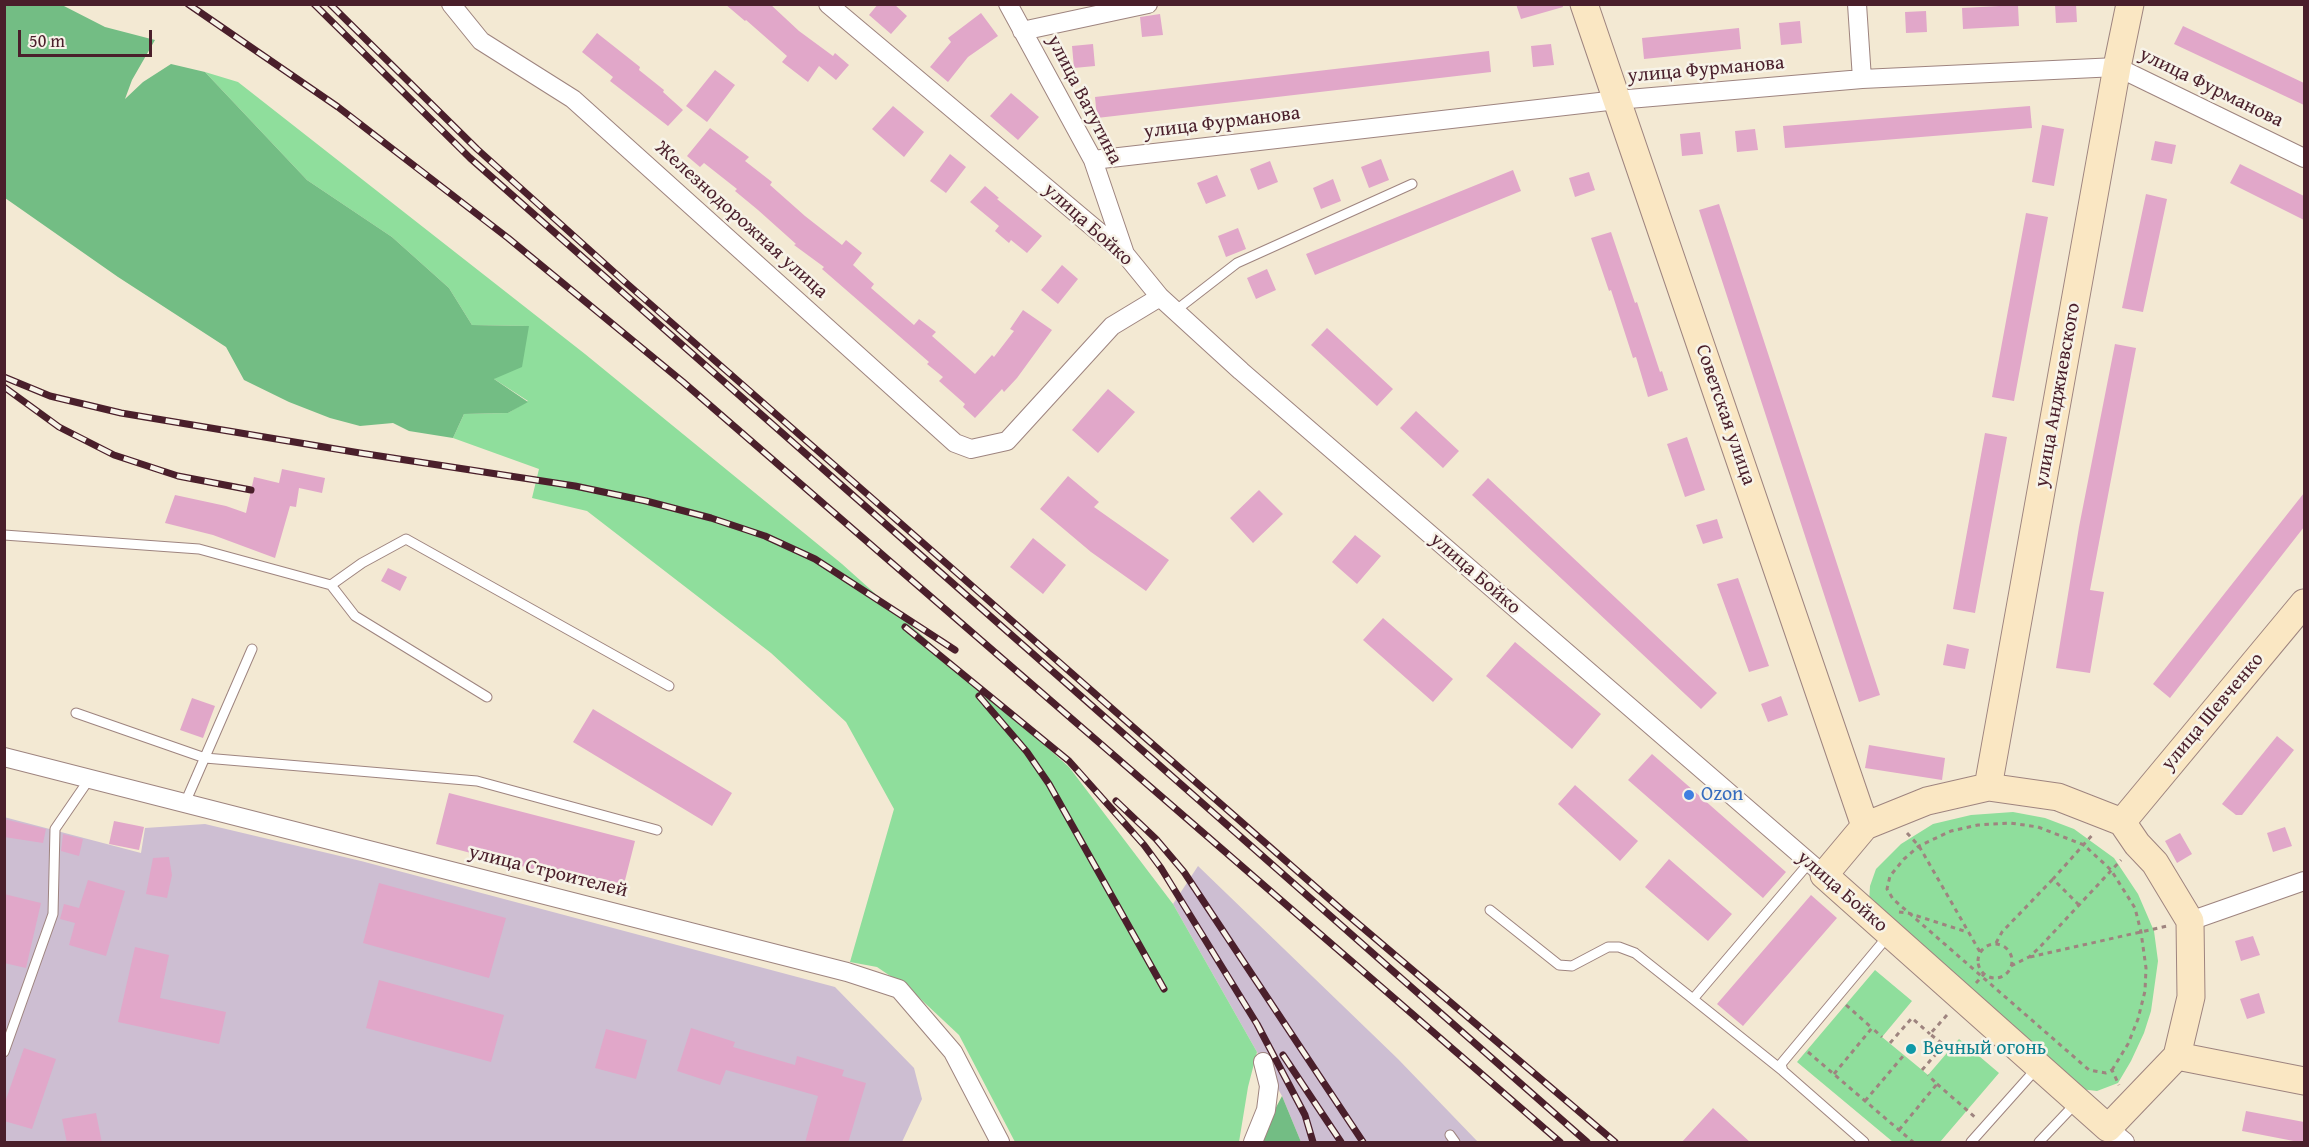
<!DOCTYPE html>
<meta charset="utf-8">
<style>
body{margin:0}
#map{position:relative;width:2309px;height:1147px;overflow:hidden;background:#f3e9d3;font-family:"Gentium Book Plus",serif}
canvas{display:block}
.frame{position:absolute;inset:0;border:6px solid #4a1f2b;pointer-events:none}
.scale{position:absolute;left:18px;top:30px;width:134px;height:27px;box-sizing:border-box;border:3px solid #4a1f2b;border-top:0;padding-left:8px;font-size:18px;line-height:21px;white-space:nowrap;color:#4a1f2b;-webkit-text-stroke:4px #f7f3e8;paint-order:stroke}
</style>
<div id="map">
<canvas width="2309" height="1147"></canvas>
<div class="frame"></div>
<div class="scale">50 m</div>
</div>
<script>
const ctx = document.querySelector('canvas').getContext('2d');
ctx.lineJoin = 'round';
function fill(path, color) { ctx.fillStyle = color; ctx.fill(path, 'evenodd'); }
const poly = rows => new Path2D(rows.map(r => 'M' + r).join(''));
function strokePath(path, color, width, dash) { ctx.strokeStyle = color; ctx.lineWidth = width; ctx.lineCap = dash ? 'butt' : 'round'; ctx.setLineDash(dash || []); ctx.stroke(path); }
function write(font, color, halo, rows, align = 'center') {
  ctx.font = font + ' "Gentium Book Plus",serif'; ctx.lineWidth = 5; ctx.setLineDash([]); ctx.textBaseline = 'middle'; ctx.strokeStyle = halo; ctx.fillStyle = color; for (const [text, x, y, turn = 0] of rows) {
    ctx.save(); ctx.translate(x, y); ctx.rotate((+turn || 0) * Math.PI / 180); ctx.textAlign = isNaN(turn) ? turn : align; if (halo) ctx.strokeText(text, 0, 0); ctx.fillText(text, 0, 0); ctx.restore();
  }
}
fill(poly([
 [4,817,141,853,145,828,205,824,361,861,835,987,914,1068,922,1099,902,1142,5,1142],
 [1198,866,1398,1059,1478,1142,1301,1142,1282,1096,1173,904]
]), '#cdbed2');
fill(poly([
 [205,72,238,82,585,354,842,564,1069,767,1173,904,1257,1052,1248,1087,1239,1142,1015,1142,959,1035,911,990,877,967,850,962,894,809,846,722,771,653,587,511,532,498,539,469,453,438,464,414,508,413,528,401,494,379,528,326,472,325,449,288,392,237,307,180],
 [2013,812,2045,818,2074,829,2114,858,2138,894,2154,931,2158,961,2151,1011,2144,1033,2131,1061,2118,1083,2097,1091,2080,1089,1869,903,1870,886,1876,869,1901,844,1933,824,1971,815],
 [1875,970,1912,1001,1882,1037,1922,1070,1928,1075,1959,1039,1999,1073,1940,1142,1893,1142,1797,1062]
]), '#8fde9c');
fill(poly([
 [5,4,62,5,105,27,155,40,132,80,125,99,143,82,171,64,205,72,307,180,392,237,449,288,472,325,529,326,522,367,494,379,528,402,508,413,464,414,453,438,409,431,393,423,360,426,330,418,289,402,244,380,226,347,118,277,5,198],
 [1282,1096,1301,1142,1258,1142]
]), '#73bd84');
fill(poly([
 [725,4,770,4,799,31,833,56,835,53,849,65,836,80,819,66,808,82,782,62,787,56,746,20,745,21],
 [878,4,894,4,907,16,891,34,869,15],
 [1516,4,1562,4,1563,7,1521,19],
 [2055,4,2076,4,2077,22,2056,23],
 [2018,5,2019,26,1963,29,1962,8],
 [1926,11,1927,32,1906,33,1905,12],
 [981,13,998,36,968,57,948,82,930,67,951,42,948,38],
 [1160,14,1163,35,1142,37,1140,17],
 [1800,21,1802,43,1781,45,1779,23],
 [2183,26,2304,83,2304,105,2174,44],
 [1739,28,1741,49,1644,59,1642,38],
 [597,33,640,67,639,70,664,90,663,92,683,110,668,126,610,81,613,77,582,52],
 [1093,44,1095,66,1074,68,1072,46],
 [1551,44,1554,65,1533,67,1531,46],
 [1489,51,1491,72,1097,118,1095,97],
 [715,70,735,85,707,122,686,106],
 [1011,93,1039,117,1018,140,990,116],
 [893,106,924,132,904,157,872,129],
 [2030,106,2032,128,1785,148,1783,126],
 [2042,125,2064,129,2054,186,2032,182],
 [710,128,749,157,745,161,772,182,770,185,805,216,842,245,846,240,862,253,853,265,874,284,871,288,914,325,919,319,936,332,932,336,975,374,992,355,994,357,1014,331,1010,329,1023,310,1052,330,1017,378,1004,392,1002,389,975,418,963,407,965,404,939,381,943,377,927,364,929,362,822,269,824,267,794,245,796,244,758,210,735,191,737,189,704,163,700,167,687,156],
 [1755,129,1758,150,1737,152,1735,131],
 [1700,132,1703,154,1682,156,1680,134],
 [2155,141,2176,145,2172,164,2151,160],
 [950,154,966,167,946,193,930,181],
 [1381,159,1389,180,1369,188,1361,167],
 [1270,161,1278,182,1258,190,1250,169],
 [2240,164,2304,196,2304,220,2230,183],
 [1513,170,1521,191,1315,275,1306,254],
 [1589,172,1595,190,1575,197,1569,178],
 [1217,175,1226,196,1206,204,1197,183],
 [1333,179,1341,201,1321,209,1313,188],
 [985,186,999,198,997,199,1042,236,1027,253,1011,240,1009,243,995,231,999,226,970,202],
 [2146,194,2167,199,2143,312,2122,308],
 [1719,204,1880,695,1859,702,1699,210],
 [2026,213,2048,217,2014,401,1992,397],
 [1238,228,1246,249,1226,257,1218,236],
 [1611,232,1635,303,1637,302,1660,372,1662,371,1668,390,1648,397,1636,357,1633,358,1611,290,1609,291,1591,238],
 [1062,265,1078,279,1058,304,1041,290],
 [1267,269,1276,290,1256,299,1247,278],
 [1327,328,1393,389,1377,406,1311,345],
 [2115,344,2136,348,2090,590,2104,592,2090,673,2056,668,2079,527],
 [1108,389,1135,412,1098,453,1072,430],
 [1416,411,1459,451,1443,468,1400,428],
 [1985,433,2007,437,1975,613,1953,609],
 [1687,437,1705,490,1685,497,1667,444],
 [282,469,325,478,322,493,299,488,296,507,290,506,275,558,213,535,165,523,175,495,226,506,246,513,254,477,279,483],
 [1068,476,1099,502,1094,507,1169,560,1146,591,1091,552,1040,509],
 [1488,478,1717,693,1701,709,1472,495],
 [1259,490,1283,514,1253,543,1230,518],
 [2304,493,2304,527,2170,698,2153,684],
 [1717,519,1723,538,1703,544,1696,525],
 [1355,535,1381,556,1357,584,1332,562],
 [1033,538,1066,565,1043,594,1010,567],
 [388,568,407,577,400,591,381,581],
 [1738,578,1769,666,1749,672,1717,584],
 [1383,618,1453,679,1433,702,1363,640],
 [1515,642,1601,714,1572,749,1486,676],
 [1947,644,1969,649,1965,669,1943,665],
 [1781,696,1788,715,1768,722,1761,704],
 [192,698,215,706,203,738,180,730],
 [593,709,732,793,712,826,573,742],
 [2277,736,2294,750,2242,815,2236,815,2222,804],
 [1869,745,1945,758,1942,780,1865,768],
 [1652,754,1786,872,1763,898,1628,780],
 [1575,785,1638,841,1620,861,1558,804],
 [449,793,635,841,622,892,436,844],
 [4,819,46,829,43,843,4,837],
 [114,821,144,827,139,850,109,844],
 [2285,827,2292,846,2273,852,2267,833],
 [2180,833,2192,854,2177,863,2165,841],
 [63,834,83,839,79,856,61,851],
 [169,857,172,875,167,898,146,894,153,858],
 [1669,859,1732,914,1708,941,1645,887],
 [88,880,125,891,106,956,69,945,75,923,60,919,64,904,79,908],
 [379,883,506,918,489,978,363,943],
 [4,894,41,903,26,968,4,963],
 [1811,895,1837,918,1743,1026,1717,1004],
 [2253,936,2260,955,2241,961,2235,941],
 [135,947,169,955,160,998,226,1012,219,1044,118,1022],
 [379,980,504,1015,491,1062,366,1028],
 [2259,993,2265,1013,2247,1019,2240,999],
 [691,1028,735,1042,733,1047,795,1065,797,1056,844,1070,842,1076,866,1083,848,1143,805,1143,818,1096,726,1070,720,1085,677,1071],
 [606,1029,647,1040,636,1079,595,1068],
 [24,1048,56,1059,32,1129,4,1121,4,1105],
 [1713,1108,1751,1143,1681,1143],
 [2246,1111,2304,1122,2304,1143,2242,1131],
 [96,1113,102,1143,67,1143,62,1119]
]), '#e1a7c9');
const lane = poly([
 [1175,311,1237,263,1412,184],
 [4,535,199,549,331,585,355,616,487,697],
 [331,585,362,563,406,539,669,686],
 [76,713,205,758,477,781,657,830],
 [185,803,252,649],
 [1490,910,1559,965,1572,966,1608,947,1619,947,1635,953,1693,999],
 [4,1052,53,914,55,829,90,778],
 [1783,1071,1693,999,1809,863],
 [1450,1135,1455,1142],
 [1864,1142,1783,1071,1781,1064,1888,936],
 [1971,1142,2037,1068],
 [2039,1142,2076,1103]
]);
const street = poly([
 [451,4,481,41,573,99,955,443,971,449,1007,441,1112,326,1160,297],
 [828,4,1125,254,1160,297,1241,371,1824,875],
 [1008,4,1093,160,1125,254],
 [1857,4,1862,79],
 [1022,31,1148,4],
 [1093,160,1617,100,1862,79,2117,67,2304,158],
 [4,757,847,972,899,989,953,1052,1000,1142],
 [2190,921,2304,881],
 [2108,1128,2125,1142],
 [1253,1142,1266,1110,1269,1086,1263,1062]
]);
const secondary = poly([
 [1584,4,1865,826],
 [1988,787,2058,797,2122,822,2137,844,2155,863,2190,921,2191,997,2177,1056,2108,1128,1824,875,1865,826,1927,801,1988,787],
 [1988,787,2117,67,2130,4],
 [2122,822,2304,603],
 [2177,1056,2304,1081]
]);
strokePath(lane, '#9e847f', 11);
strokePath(street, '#9e847f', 20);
strokePath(secondary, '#9e847f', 29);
strokePath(poly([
 [1907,833,1919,846,1980,952],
 [2079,905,2053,879,2094,833],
 [1899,912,1908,913,1967,932],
 [1996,943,2002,932,2053,879],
 '1978 961a17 17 0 1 1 34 0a17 17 0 1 1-34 0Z',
 [2030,957,2167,926],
 [2011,966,2029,957,2038,949,2121,860],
 [1976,983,1984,974],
 [1846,1005,1872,1028],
 [1890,1043,1912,1018,1930,1034],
 [1808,1052,1913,1142],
 [1922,1070,1944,1045,1930,1034,1947,1015],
 [2112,1070,2128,1044,2138,1019,2145,991,2146,968,2141,932,2135,908,2111,870,2084,845,2038,827,2010,823,1978,825,1951,831,1919,846,1904,859,1890,876,1887,889,1893,899,2089,1070,2106,1073,2112,1070,2119,1085],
 [1834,1074,1872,1028,1882,1037],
 [1937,1084,1976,1118],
 [1865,1101,1904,1055],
 [1899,1130,1937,1084,1928,1075]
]), '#9e847f', 3, [4.5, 4.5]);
strokePath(lane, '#fff', 9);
strokePath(street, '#fff', 18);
strokePath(secondary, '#fae7c3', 27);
const rail = poly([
 [188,4,338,107,508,238,683,382,1560,1142],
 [314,4,470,158,1587,1142],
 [330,4,477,149,624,281,1343,911,1615,1142],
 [4,377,50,396,121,413,360,453,575,486,646,501,711,518,765,536,815,559,955,650],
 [4,387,59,427,114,455,178,476,251,490],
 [905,627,1069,761,1144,845,1161,868,1257,1024,1305,1115,1313,1142],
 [979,696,1027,752,1049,784,1164,989],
 [1116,801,1156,839,1184,872,1363,1142],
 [1283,1055,1341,1142]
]);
strokePath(rail, '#4a1f2b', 7);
strokePath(rail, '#f7f3e8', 4.5, [14]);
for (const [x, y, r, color] of [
 [1689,795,6,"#3f7fe0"],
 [1911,1049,6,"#0f9aa8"]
]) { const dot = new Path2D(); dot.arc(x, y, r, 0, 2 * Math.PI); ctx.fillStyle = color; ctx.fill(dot); strokePath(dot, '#f7f3e8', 2); }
write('20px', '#4a1f2b', '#f7f3e8', [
 ["улица Фурманова",1706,70,-5],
 ["улица Фурманова",2211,88,26],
 ["улица Ватутина",1084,100,63],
 ["улица Фурманова",1222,123,-7],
 ["Железнодорожная улица",741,220,42],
 ["улица Бойко",1088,225,42],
 ["улица Анджиевского",2058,395,-80],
 ["Советская улица",1725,415,71],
 ["улица Бойко",1475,574,41],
 ["улица Шевченко",2213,712,-50],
 ["улица Строителей",548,872,14],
 ["улица Бойко",1842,892,41]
]);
write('20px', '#366cbe', '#f7f3e8', [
 ["Ozon",1701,795]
], 'left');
write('20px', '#0d838f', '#f7f3e8', [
 ["Вечный огонь",1923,1049]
], 'left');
</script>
